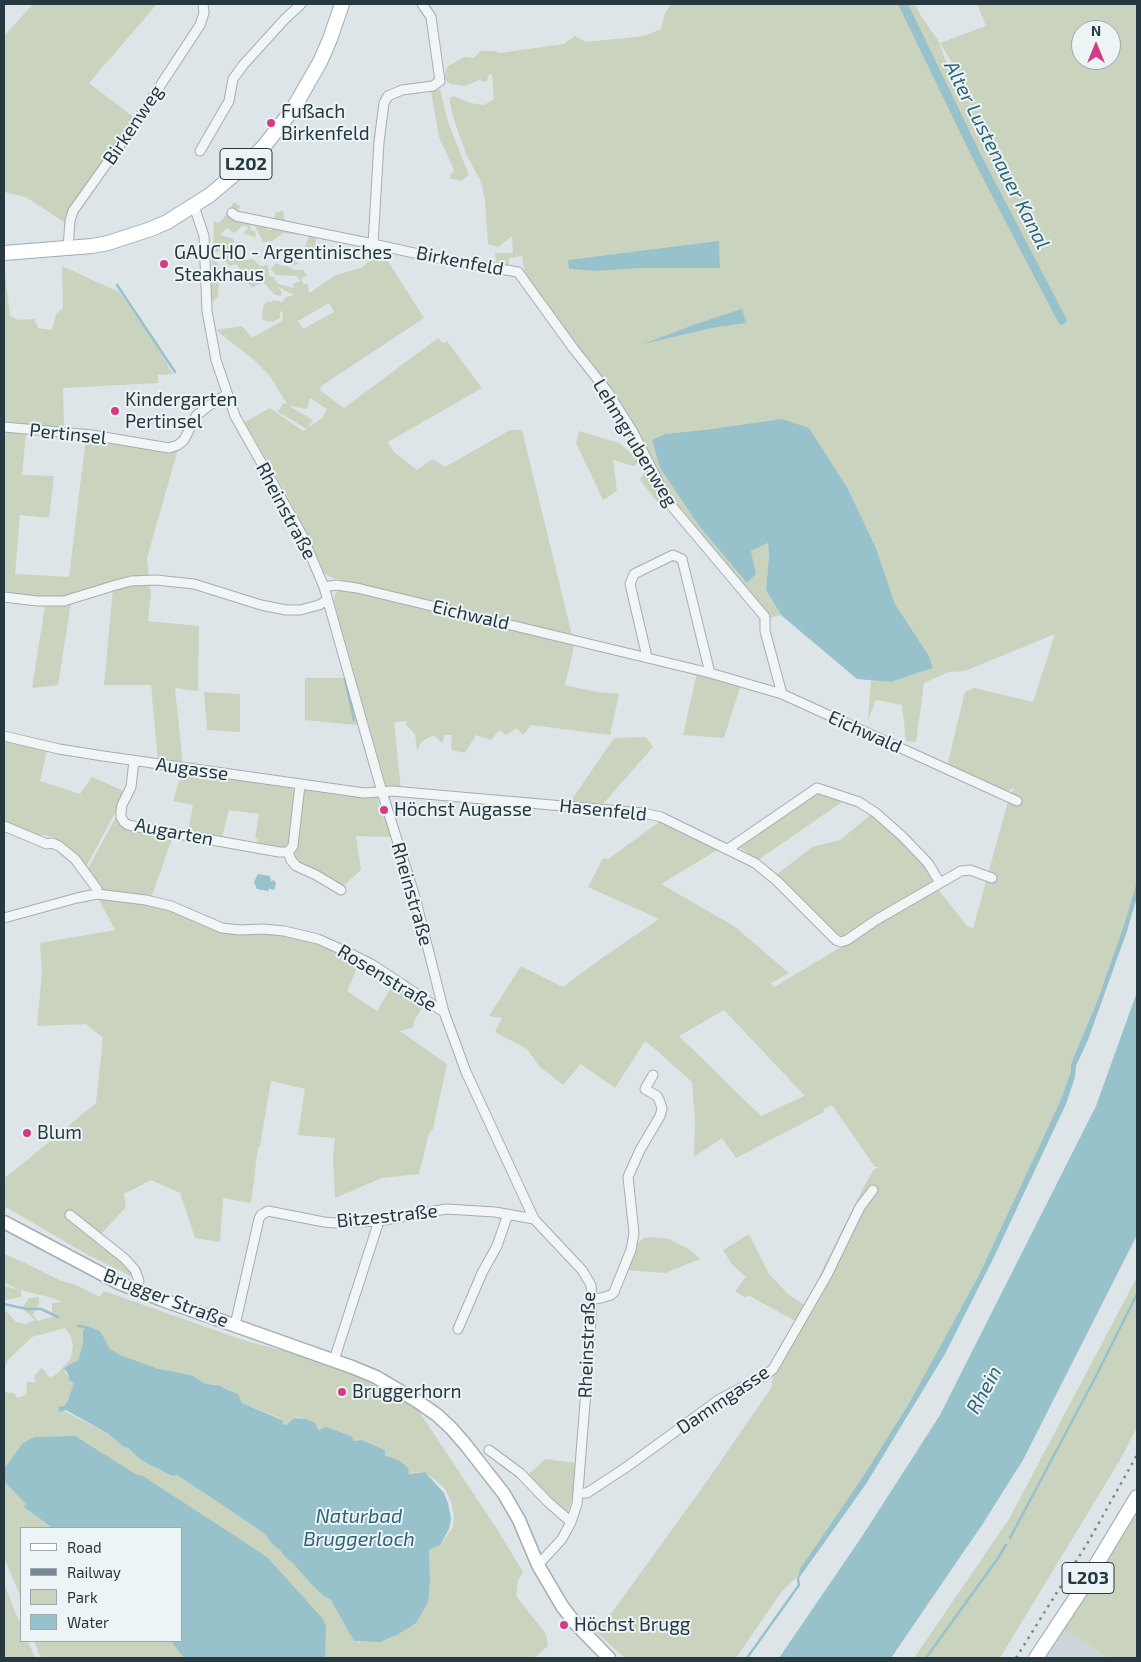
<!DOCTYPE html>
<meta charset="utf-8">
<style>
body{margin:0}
#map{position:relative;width:1141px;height:1662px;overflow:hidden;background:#dee5e8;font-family:"Exo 2",sans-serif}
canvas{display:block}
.frame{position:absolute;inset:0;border:5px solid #263840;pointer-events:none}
.legend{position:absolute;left:20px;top:1527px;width:162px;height:115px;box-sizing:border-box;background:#edf4f6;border:1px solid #9da9ad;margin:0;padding:6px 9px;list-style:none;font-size:15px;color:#263840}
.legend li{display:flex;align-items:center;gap:10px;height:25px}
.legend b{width:25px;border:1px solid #9da9ad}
.north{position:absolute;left:1071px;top:20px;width:50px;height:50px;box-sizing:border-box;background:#edf4f6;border:1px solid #9da9ad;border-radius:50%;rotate:0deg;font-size:14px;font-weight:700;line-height:20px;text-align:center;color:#263840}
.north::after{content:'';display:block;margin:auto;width:18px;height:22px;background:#d53b84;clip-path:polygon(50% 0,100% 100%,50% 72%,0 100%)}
</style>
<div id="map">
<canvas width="1141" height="1662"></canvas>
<div class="frame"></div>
<ul class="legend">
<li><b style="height:6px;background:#fff"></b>Road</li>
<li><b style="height:6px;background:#768a93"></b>Railway</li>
<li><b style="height:14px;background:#cad3be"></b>Park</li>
<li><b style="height:14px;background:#97c1cb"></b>Water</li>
</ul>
<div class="north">N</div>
</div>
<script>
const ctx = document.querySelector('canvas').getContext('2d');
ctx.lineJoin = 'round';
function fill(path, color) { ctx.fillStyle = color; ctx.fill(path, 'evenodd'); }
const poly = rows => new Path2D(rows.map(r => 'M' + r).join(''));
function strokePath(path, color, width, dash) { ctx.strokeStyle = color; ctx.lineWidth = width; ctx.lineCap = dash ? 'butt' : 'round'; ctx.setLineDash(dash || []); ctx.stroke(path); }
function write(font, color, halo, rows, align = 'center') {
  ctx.font = font + ' "Exo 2",sans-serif'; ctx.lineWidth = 4; ctx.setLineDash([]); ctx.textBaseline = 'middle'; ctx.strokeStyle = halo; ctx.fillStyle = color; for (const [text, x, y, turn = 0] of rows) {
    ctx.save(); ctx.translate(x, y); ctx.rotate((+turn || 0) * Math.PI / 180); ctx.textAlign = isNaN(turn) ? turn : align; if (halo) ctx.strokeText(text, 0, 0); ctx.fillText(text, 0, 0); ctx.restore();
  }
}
fill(poly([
 [1060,1628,1110,1658,1040,1658]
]), '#ccd5da');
fill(poly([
 [33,4,157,4,89,83,136,119,67,224,26,197,4,192,4,36],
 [671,4,915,4,921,16,940,43,986,26,977,4,1137,4,1137,881,1125,922,1098,999,1071,1064,1071,1072,1059,1104,979,1275,908,1405,862,1478,800,1569,796,1578,782,1591,736,1658,625,1658,597,1633,705,1484,771,1388,775,1371,797,1322,748,1295,746,1298,736,1292,736,1290,746,1277,731,1263,723,1250,749,1234,769,1274,788,1294,805,1305,857,1200,873,1170,879,1167,875,1167,832,1105,823,1109,824,1112,736,1158,722,1138,694,1157,695,1122,692,1082,655,1049,645,1041,615,1088,581,1064,563,1085,539,1066,527,1049,495,1032,502,1018,489,1016,521,966,563,987,599,960,659,919,588,887,603,858,608,859,662,820,721,849,714,852,661,884,734,926,789,973,771,983,774,987,846,944,886,918,938,889,967,926,973,929,1008,801,1014,787,1010,790,1001,791,950,767,948,762,965,692,974,688,1033,702,1055,634,965,671,949,672,924,683,916,742,906,741,902,705,876,700,868,720,871,680,891,682,933,668,929,656,895,604,876,548,847,487,809,428,712,429,665,434,652,440,660,468,699,526,747,583,756,574,751,551,768,543,769,556,766,590,781,615,770,618,745,591,722,574,722,561,677,504,659,504,640,480,652,461,644,456,634,466,613,460,617,491,603,500,576,443,579,431,619,443,632,454,635,444,639,439,546,308,524,270,522,256,509,258,509,272,497,268,495,253,513,253,512,236,498,247,488,244,485,200,481,182,466,154,453,117,449,98,454,96,470,103,484,105,494,99,492,76,490,73,486,82,479,80,465,86,450,84,444,78,447,67,464,57,474,58,480,51,494,51,500,53,564,44,575,36,586,42,644,36,661,29,665,13],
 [1081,30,1111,30,1111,60,1081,60],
 [939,43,940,43,973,97,958,92],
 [719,242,720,268,643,268,598,271,570,269,568,260],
 [742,310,745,323,712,328,648,342,693,325],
 [724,1010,804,1095,804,1096,761,1116,679,1036],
 [440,89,448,122,469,175,461,181,449,178,454,170,439,137,431,91],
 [234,202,240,206,236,219,264,223,268,230,272,230,276,212,283,211,287,231,293,229,316,237,315,252,306,254,302,259,294,259,299,264,292,265,287,262,287,259,293,254,303,252,309,236,283,233,272,241,263,242,255,226,251,225,250,230,255,231,256,237,244,234,244,232,247,230,248,227,243,225,234,233,227,228,220,235,234,239,234,244,226,251,219,246,219,251,214,253,214,261,218,263,219,276,218,297,213,302,211,293,214,221,218,223,223,219],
 [380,248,386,253,386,258,424,318,320,387,321,391,344,408,438,338,443,343,447,341,482,388,388,442,394,452,417,470,433,459,445,467,510,430,522,430,572,635,494,618,330,577,324,573,305,530,291,503,245,422,270,408,303,431,307,429,278,412,283,403,287,404,269,375,254,360,216,330,242,326,252,338,282,321,283,311,280,312,280,318,272,322,262,320,263,307,266,302,272,302,273,300,282,302,286,297,294,295,278,287,281,291,281,296,275,295,263,282,252,288,248,283,253,272,242,272,236,264,230,266,224,260,227,255,246,260,253,259,260,266,268,265,269,276,274,277,278,284,294,288,293,284,300,281,297,276,276,275,271,269,276,263,282,266,288,266,294,270,303,270,307,276,301,278,303,283,308,285,309,293,336,275,363,267],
 [329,303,334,312,303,329,298,321],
 [310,398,327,409,323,417,308,428,313,420,289,406,307,409],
 [4,264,10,316,18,320,34,319,38,328,52,330,56,314,63,308,62,266,119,292,151,337,173,374,158,375,158,383,63,388,64,430,4,424],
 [4,430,26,433,22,475,54,476,49,518,20,515,15,574,69,577,86,438,178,449,147,558,149,577,68,597,47,598,4,593],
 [149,584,151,592,148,621,199,626,198,691,175,688,183,766,158,762,151,685,104,685,113,589],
 [345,589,575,643,565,685,597,692,619,694,610,735,531,725,523,735,517,728,506,735,499,730,491,740,476,735,465,753,451,750,452,735,445,735,442,743,434,735,422,741,417,751,415,734,405,724,408,721,394,722,401,789,386,786,334,602,335,594,339,590,344,591],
 [71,602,58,685,32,688,45,606,56,606],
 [697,673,741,684,724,738,683,735],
 [305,678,346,678,358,722,356,725,305,720],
 [204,692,240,694,240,732,207,730],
 [646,737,653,747,602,805,570,802,614,738],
 [4,740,47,750,40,781,80,794,92,777,126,792,85,869,76,858,53,837,44,835,36,837,4,823],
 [182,771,288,786,293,788,295,792,289,844,285,848,280,849,256,844,258,839,255,838,259,814,229,810,222,837,188,832,193,805,173,801],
 [307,789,377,798,384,819,386,818,391,837,356,836,361,870,342,887,296,861,295,854,303,792],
 [824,793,845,800,758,860,739,847,813,794],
 [873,813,915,853,934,877,935,881,846,937,840,937,834,935,776,875,812,847,840,840],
 [117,815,119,820,173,836,151,898,104,892,99,889,86,872],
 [98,898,155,905,255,933,280,934,299,937,330,947,360,961,347,991,377,1011,394,983,425,1003,414,1021,414,1027,400,1031,447,1064,433,1129,429,1133,419,1174,382,1178,335,1198,333,1157,335,1138,298,1135,305,1089,271,1081,260,1147,258,1147,251,1203,223,1198,220,1242,195,1238,180,1193,151,1180,124,1194,126,1207,101,1234,69,1211,65,1214,113,1252,134,1275,133,1277,88,1255,4,1206,4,1178,15,1170,96,1103,103,1038,86,1024,37,1026,42,972,40,943,115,930],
 [653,1237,669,1239,689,1249,700,1259,665,1273,625,1270,638,1243,644,1238],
 [4,1254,23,1262,61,1281,76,1285,100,1297,104,1291,246,1341,326,1362,414,1404,497,1529,523,1572,518,1580,516,1596,546,1634,548,1646,534,1658,41,1658,34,1641,181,1641,181,1528,21,1528,21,1597,4,1558,4,1392,13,1393,18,1398,26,1395,27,1382,36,1382,34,1376,42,1368,50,1378,57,1374,71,1358,73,1345,70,1335,65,1328,32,1337,8,1360,4,1370,4,1309,16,1322,26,1324,35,1320,22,1308,29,1298,39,1297,39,1304,33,1315,38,1321,52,1317,52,1303,62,1302,56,1299,21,1290,21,1297,4,1300,4,1286,20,1290,4,1283],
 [98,1330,110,1349,120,1355,159,1369,191,1375,206,1384,216,1384,221,1386,238,1394,242,1403,280,1418,283,1424,286,1425,293,1418,298,1417,316,1423,317,1429,319,1430,326,1427,351,1436,354,1441,362,1440,384,1450,385,1456,400,1461,408,1470,408,1473,425,1472,440,1484,445,1489,451,1502,454,1516,453,1527,440,1545,429,1550,430,1585,397,1635,389,1639,359,1642,354,1641,333,1604,332,1600,325,1597,311,1584,292,1562,285,1557,280,1550,273,1545,265,1534,218,1502,177,1475,172,1476,141,1460,128,1448,124,1447,107,1433,58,1408,64,1406,71,1393,74,1383,64,1371,78,1361,83,1343,83,1333],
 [1137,1277,1137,1427,1123,1455,1000,1658,914,1658,1009,1519],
 [545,1459,576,1463,572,1501,568,1511,565,1511,561,1509,527,1476],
 [1137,1503,1137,1654,1136,1658,1110,1658,1060,1628],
 [4,1584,21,1626,21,1641,28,1641,35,1658,4,1658]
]), '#cad3be');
fill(poly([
 [719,241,720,268,643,268,598,271,569,269,568,260],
 [742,309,746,323,712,328,643,344,693,325],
 [782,419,809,428,847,487,876,548,895,604,929,656,933,668,891,682,857,679,781,615,766,590,769,556,768,543,751,551,756,574,747,583,699,526,660,468,652,440,665,434,712,429],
 [258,874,270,876,271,882,274,880,276,884,274,890,270,889,270,887,268,891,257,889,254,882],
 [1137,881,1137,897,1127,931,1088,1040,1076,1066,1075,1077,1066,1104,994,1257,945,1354,866,1484,799,1578,797,1578,800,1569,862,1478,908,1405,979,1275,1059,1104,1071,1072,1071,1064,1098,999,1125,922],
 [1137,992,1137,1235,1023,1460,982,1525,891,1658,779,1658,861,1538,940,1415,1096,1106],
 [87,1326,100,1331,110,1349,120,1355,159,1369,191,1375,206,1384,219,1385,224,1388,238,1394,242,1403,282,1420,283,1424,286,1425,294,1418,306,1419,316,1423,317,1428,319,1430,326,1427,351,1436,354,1441,362,1440,385,1450,385,1456,390,1457,400,1461,408,1468,409,1474,425,1472,444,1493,448,1503,451,1519,449,1529,440,1545,429,1550,430,1580,428,1602,416,1623,397,1635,380,1642,354,1641,333,1604,332,1600,325,1597,311,1584,292,1562,285,1557,280,1550,273,1545,265,1534,218,1502,177,1475,172,1476,141,1460,128,1448,124,1447,107,1433,66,1410,60,1412,58,1407,64,1406,68,1400,74,1383,69,1380,68,1374,64,1368,74,1362,78,1361,83,1343,83,1331],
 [75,1436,137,1475,143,1476,267,1557,323,1619,326,1627,325,1658,184,1658,171,1641,181,1641,181,1528,53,1528,24,1507,26,1504,4,1481,4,1469,23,1443,35,1437]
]), '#97c1cb');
strokePath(poly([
 [117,285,175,372],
 [345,679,354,720],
 [4,1304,27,1309,41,1309,58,1317],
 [78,1326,85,1327],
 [1010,1538,1095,1378,1137,1294],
 [747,1658,799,1585,798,1579],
 [926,1658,998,1558,1006,1545]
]), '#97c1cb', 2.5);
strokePath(poly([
 [903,4,978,159,1062,320]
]), '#97c1cb', 9);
const minor = poly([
 [200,151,229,101,233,79,244,64,284,20,301,4],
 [194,206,204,236,207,311,216,360,235,416,302,535,324,587,382,792,415,897,444,1012,466,1072,534,1219,582,1270,591,1285,592,1299,589,1352,577,1504,571,1522,562,1539,538,1565],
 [232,213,236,216,373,244,446,260,518,272,573,348,607,391,633,432,669,503,765,617,765,631,782,694],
 [373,244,379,142,384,103,388,96,402,90,433,86,440,81,431,17,422,4],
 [68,248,70,221,73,211,137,121,200,25,204,13,203,4],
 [4,427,92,435,169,448,178,445,184,440,196,416,207,407,227,394],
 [324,587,336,585,357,588,710,673,782,694,1017,801],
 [4,597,37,601,64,601,116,585,131,581,156,580,194,584,261,605,286,610,300,610,319,605,327,600],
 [647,657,630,584,634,574,673,555,682,559,710,673],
 [4,736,59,749,103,756,364,793,392,791,643,813,661,817,755,863,777,881,836,940,841,942,847,940,876,920,961,871,970,870,992,878],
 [134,761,131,787,122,805,121,812,121,817,124,822,128,825,279,852,288,852,293,846,300,785],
 [4,826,47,844,52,843,59,846,75,859,97,889,97,894],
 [728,849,817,788,859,802,876,813,902,836,928,863,940,883],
 [288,852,291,860,296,866,316,875,341,890],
 [4,918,77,898,97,894,146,900,171,906,222,928,240,930,263,929,284,931,318,939,347,952,373,965,444,1012],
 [70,1215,124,1258,135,1270,139,1281,136,1290],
 [592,1299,601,1298,611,1295,614,1292,631,1250,634,1233,628,1177,640,1150,660,1116,662,1109,660,1102,657,1096,645,1089,653,1075],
 [235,1325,259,1219,261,1215,268,1211,324,1222,336,1223,379,1221,446,1209,495,1212,534,1219],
 [458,1329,482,1273,497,1246,508,1214],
 [334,1360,379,1221],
 [489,1450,520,1473,548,1502,571,1522],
 [578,1493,587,1493,628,1466,720,1399,767,1374,773,1369,827,1275,860,1207,873,1190]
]);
const secondary = poly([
 [4,1222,119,1283,160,1299,352,1367,376,1377,417,1401,437,1415,451,1428,465,1444,504,1494,519,1520,538,1565,562,1606,575,1623,609,1658]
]);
const primary = poly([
 [4,253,92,246,108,243,151,229,167,222,210,195,250,161,265,145,293,109,320,62,330,39,342,4],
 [1036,1658,1081,1590,1137,1497]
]);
strokePath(minor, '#a3aeb2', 11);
strokePath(secondary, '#a3aeb2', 15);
strokePath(primary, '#9caeb5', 16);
strokePath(minor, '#f1f5f6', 9);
strokePath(secondary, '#fff', 12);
strokePath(primary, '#fff', 14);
strokePath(poly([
 [1016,1658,1087,1544,1137,1455]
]), '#768a93', 2.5, [2.5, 5]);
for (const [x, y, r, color] of [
 [271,123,5,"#d53b84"],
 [164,264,5,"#d53b84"],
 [115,411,5,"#d53b84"],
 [384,810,5,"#d53b84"],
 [27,1133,5,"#d53b84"],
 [342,1392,5,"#d53b84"],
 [564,1625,5,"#d53b84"]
]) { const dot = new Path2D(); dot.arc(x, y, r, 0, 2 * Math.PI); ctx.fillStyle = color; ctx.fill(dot); strokePath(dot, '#edf4f6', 2); }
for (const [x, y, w] of [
 [246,164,52],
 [1088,1578,52]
]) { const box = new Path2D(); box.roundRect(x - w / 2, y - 15.5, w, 31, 4); ctx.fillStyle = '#edf4f6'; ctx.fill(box); strokePath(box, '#263840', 1); }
write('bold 18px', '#263840', null, [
 ["L202",246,164],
 ["L203",1088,1578]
]);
write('19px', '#263840', '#edf4f6', [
 ["Fußach",281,112],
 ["Birkenfeld",281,134],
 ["GAUCHO - Argentinisches",174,253],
 ["Steakhaus",174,275],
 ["Kindergarten",125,400],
 ["Pertinsel",125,422],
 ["Höchst Augasse",394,810],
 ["Blum",37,1133],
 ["Bruggerhorn",352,1392],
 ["Höchst Brugg",574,1625]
], 'left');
write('19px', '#263840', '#edf4f6', [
 ["Birkenweg",133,125,-56],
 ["Birkenfeld",460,261,11],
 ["Pertinsel",68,434,6],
 ["Lehmgrubenweg",635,443,59],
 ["Rheinstraße",286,511,62],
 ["Eichwald",471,615,13],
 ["Eichwald",865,732,24],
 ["Augasse",192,769,8],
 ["Hasenfeld",603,810,6],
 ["Augarten",174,832,11],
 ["Rheinstraße",412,894,74],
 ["Rosenstraße",387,978,31],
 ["Bitzestraße",387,1216,-6],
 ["Brugger Straße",166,1298,21],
 ["Rheinstraße",587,1345,-88],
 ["Dammgasse",723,1400,-34]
]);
write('italic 20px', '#2e6576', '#edf4f6', [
 ["Alter Lustenauer Kanal",997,155,63],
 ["Rhein",984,1390,-61],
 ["Naturbad",359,1516],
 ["Bruggerloch",359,1539]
]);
</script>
